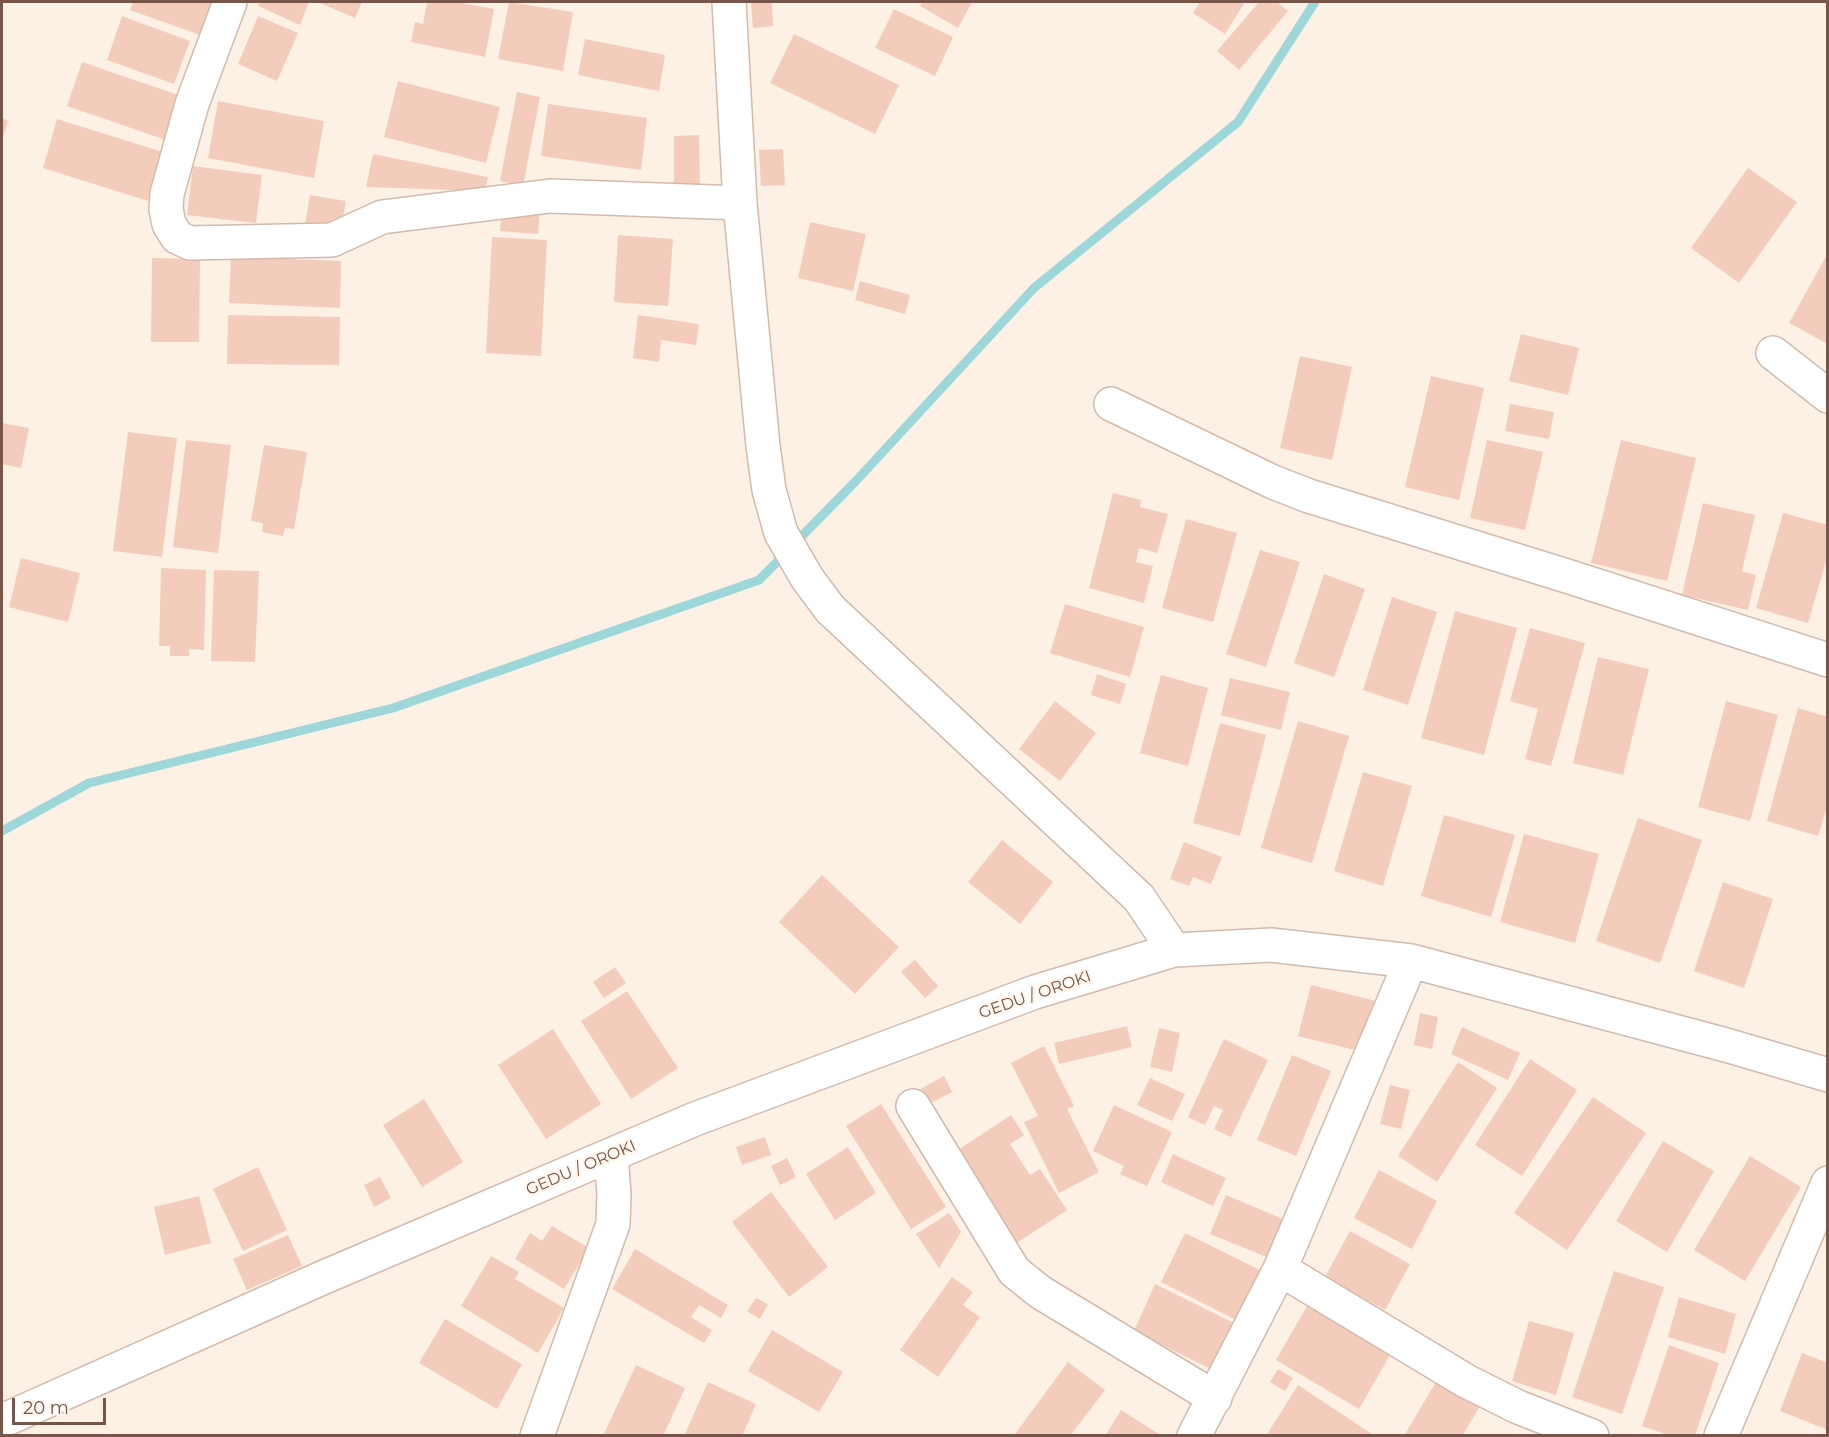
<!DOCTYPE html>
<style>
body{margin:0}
#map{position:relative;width:1829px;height:1437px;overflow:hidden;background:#fdf1e5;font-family:Montserrat,sans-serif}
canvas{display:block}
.frame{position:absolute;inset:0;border:3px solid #785549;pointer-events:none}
.scale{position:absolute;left:12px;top:1398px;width:94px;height:27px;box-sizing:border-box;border:3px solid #785549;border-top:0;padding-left:8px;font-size:18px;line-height:21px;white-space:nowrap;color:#785549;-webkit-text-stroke:4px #fff6ec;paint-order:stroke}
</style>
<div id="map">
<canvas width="1829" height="1437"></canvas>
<div class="frame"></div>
<div class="scale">20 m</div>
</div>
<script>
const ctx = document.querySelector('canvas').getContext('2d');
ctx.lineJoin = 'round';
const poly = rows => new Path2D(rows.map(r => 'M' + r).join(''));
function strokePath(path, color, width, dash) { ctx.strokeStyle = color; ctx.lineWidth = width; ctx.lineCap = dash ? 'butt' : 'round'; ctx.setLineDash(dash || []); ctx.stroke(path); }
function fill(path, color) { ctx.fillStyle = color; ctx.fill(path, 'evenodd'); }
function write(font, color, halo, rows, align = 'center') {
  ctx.font = font + ' Montserrat,sans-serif'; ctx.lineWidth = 4.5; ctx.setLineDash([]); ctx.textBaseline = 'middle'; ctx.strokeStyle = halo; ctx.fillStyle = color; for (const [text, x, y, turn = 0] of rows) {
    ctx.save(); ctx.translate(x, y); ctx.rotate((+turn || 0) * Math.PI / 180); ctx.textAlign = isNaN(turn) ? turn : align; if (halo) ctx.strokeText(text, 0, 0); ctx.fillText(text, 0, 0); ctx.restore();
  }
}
strokePath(poly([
 [794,544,854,483,1034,288,1238,122,1315,2],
 [2,831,89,783,393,708,759,580,785,554]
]), '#9ed7da', 9);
fill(poly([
 [133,2,215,2,203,36,130,10],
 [260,2,309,2,300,25,258,6],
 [318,2,362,2,355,18],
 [427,2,458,2,494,9,485,57,411,42,415,22,423,24],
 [509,2,573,12,563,71,498,59],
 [751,2,772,2,773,26,753,28],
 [922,2,972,2,958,28,920,6],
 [1200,2,1245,2,1225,34,1193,13],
 [1259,2,1277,2,1288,11,1239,70,1217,51],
 [894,9,953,37,935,76,875,48],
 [122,16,190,41,174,84,107,60],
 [258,16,298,33,277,81,238,64],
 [794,34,899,85,875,134,770,83],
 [585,39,665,55,659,91,578,75],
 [82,62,181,96,166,140,67,106],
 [398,81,500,107,486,163,384,137],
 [517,92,540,97,523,186,500,181],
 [218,101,324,121,314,178,208,158],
 [548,104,647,118,641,170,541,156],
 [2,118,8,121,2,140],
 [57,119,163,152,148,201,43,168],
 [699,135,700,189,674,189,674,136],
 [783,149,785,185,761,186,759,150],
 [373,154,488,177,485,191,366,187],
 [193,166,262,175,256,223,187,215],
 [1748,168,1797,202,1739,283,1691,248],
 [310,195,346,201,342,223,304,229],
 [502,207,540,211,538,234,500,231],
 [810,222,866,234,853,291,798,278],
 [618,235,673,239,668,306,614,302],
 [492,237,547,240,541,356,486,353],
 [1828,253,1828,344,1789,323],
 [231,257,341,261,340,308,229,303],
 [152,258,200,259,199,342,151,342],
 [860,281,910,295,905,314,855,300],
 [228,315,340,317,339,365,227,364],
 [638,315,699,324,696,345,661,340,659,362,633,358],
 [1521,334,1579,348,1568,395,1509,381],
 [1300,356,1352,367,1332,460,1280,448],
 [1431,376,1484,388,1459,500,1405,487],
 [1510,404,1554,412,1549,439,1505,431],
 [2,423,29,428,21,468,2,464],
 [128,432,177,438,162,557,113,551],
 [186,440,231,445,218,553,173,547],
 [1487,440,1543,452,1525,530,1470,518],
 [1621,440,1696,458,1667,581,1591,563],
 [264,445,307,452,294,529,285,528,283,536,262,532,263,523,251,521],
 [1113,493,1141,500,1140,507,1168,514,1157,553,1139,548,1136,562,1153,566,1144,603,1089,588],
 [1703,503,1755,515,1742,571,1756,575,1748,610,1682,595],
 [1783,513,1828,525,1828,554,1808,623,1756,608],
 [1186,519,1237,533,1213,622,1162,608],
 [1260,550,1300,562,1266,667,1226,654],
 [21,558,80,573,68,622,9,607],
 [161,568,206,570,204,650,189,649,189,656,170,656,170,646,159,646],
 [214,570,259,571,255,662,211,661],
 [1324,574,1365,589,1334,677,1294,663],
 [1392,597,1437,612,1408,705,1363,690],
 [1065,604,1144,627,1130,677,1050,653],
 [1455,611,1517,628,1484,755,1421,738],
 [1530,628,1585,643,1551,766,1525,759,1538,709,1510,701],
 [1598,657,1649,669,1623,775,1573,763],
 [1097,674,1126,684,1120,704,1091,695],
 [1161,675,1208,688,1188,766,1140,753],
 [1230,678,1290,692,1281,730,1221,715],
 [1055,701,1096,733,1060,781,1019,749],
 [1726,701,1778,715,1750,821,1698,807],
 [1798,708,1828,717,1828,803,1818,836,1767,821],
 [1298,721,1349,736,1312,863,1261,848],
 [1220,723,1266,735,1240,836,1193,823],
 [1363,772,1412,786,1383,886,1334,871],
 [1444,815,1515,835,1491,917,1421,896],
 [1638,818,1702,840,1660,963,1596,941],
 [1524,834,1599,854,1575,943,1500,922],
 [1002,840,1053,882,1020,924,968,882],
 [1184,842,1222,857,1211,884,1193,877,1189,886,1170,879],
 [822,875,899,947,855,994,779,922],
 [1723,882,1773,899,1744,988,1694,971],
 [915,960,938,986,925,998,901,972],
 [615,967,626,983,604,998,593,982],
 [1311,985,1376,1001,1363,1052,1298,1036],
 [627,991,678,1068,631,1099,581,1021],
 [1420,1013,1438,1017,1432,1049,1414,1045],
 [1127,1026,1132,1047,1059,1064,1054,1043],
 [1462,1027,1520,1053,1508,1080,1451,1054],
 [1159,1028,1180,1033,1172,1072,1150,1067],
 [553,1029,601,1104,546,1139,498,1065],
 [1224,1039,1268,1060,1231,1137,1214,1129,1223,1110,1214,1106,1205,1125,1188,1117],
 [1044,1046,1074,1106,1067,1109,1099,1172,1059,1193,1024,1122,1038,1116,1011,1063],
 [1292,1055,1331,1071,1296,1156,1257,1140],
 [1530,1059,1577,1090,1522,1176,1475,1145],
 [1458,1062,1497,1088,1437,1182,1398,1156],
 [944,1076,952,1092,925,1106,917,1091],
 [1150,1078,1185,1094,1172,1121,1137,1105],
 [1390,1085,1410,1090,1401,1129,1380,1124],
 [1593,1097,1646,1133,1567,1250,1514,1213],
 [424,1099,463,1162,422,1187,383,1125],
 [881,1104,946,1207,911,1229,846,1126],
 [1114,1105,1172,1132,1147,1186,1120,1174,1124,1166,1093,1151],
 [1011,1115,1024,1135,1010,1144,1030,1175,1040,1169,1067,1210,1015,1244,955,1152],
 [765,1137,771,1155,742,1165,736,1147],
 [1663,1141,1714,1171,1667,1252,1616,1221],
 [848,1147,876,1193,835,1220,806,1174],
 [1173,1154,1226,1178,1213,1206,1161,1182],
 [1750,1156,1801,1187,1745,1281,1694,1250],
 [787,1158,796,1177,780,1185,771,1166],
 [258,1167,287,1230,243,1251,213,1189],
 [1379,1170,1437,1201,1412,1249,1354,1218],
 [380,1177,391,1198,374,1207,364,1185],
 [771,1192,828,1267,789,1297,732,1222],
 [1226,1195,1290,1222,1274,1260,1210,1234],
 [199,1196,211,1243,165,1255,154,1207],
 [949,1213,961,1232,939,1268,916,1234],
 [552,1226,589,1248,564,1289,515,1259,530,1233,542,1241],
 [1350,1231,1410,1264,1385,1310,1325,1277],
 [1185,1233,1270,1275,1246,1325,1161,1282],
 [288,1235,302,1266,247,1290,233,1259],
 [635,1249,728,1305,721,1318,699,1305,691,1317,712,1330,704,1343,612,1289],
 [491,1256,519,1272,515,1279,564,1308,538,1353,461,1306],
 [1614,1271,1664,1287,1622,1414,1572,1397],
 [952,1277,973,1292,963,1305,980,1317,938,1377,900,1350],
 [1155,1284,1240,1326,1217,1372,1134,1331],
 [1679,1297,1736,1314,1725,1354,1668,1337],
 [756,1298,768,1304,760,1319,747,1311],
 [1307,1306,1390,1355,1359,1409,1276,1360],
 [445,1319,522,1364,497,1409,419,1363],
 [1529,1321,1574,1333,1556,1395,1512,1381],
 [772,1330,843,1372,819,1412,748,1371],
 [1669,1345,1719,1363,1695,1436,1671,1436,1642,1426],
 [1802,1353,1828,1363,1828,1430,1780,1411],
 [1068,1362,1105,1390,1070,1436,1017,1436,1015,1434],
 [636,1365,685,1388,663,1436,603,1436],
 [1278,1369,1293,1378,1285,1391,1270,1382],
 [1437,1380,1480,1406,1462,1436,1404,1436],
 [708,1382,756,1404,742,1436,684,1436],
 [1298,1385,1375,1436,1266,1436],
 [1121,1410,1162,1436,1105,1436]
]), '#f4ccbb');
const minor = poly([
 [230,2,192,104,167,194,166,209,169,224,177,237,190,243,332,240,382,217,550,196,740,203],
 [729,2,740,203,763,446,769,490,781,533,807,578,830,609,1139,898,1174,950],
 [1773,353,1828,396],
 [1111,404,1273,482,1309,496,1570,577,1828,660],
 [913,1106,1014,1271,1040,1292,1215,1398],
 [1280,1269,1466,1381,1518,1407,1592,1436],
 [2,1421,322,1278,695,1119,1035,992,1174,950,1271,945,1411,961,1726,1045,1828,1075],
 [537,1436,613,1224,614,1194,611,1155],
 [1194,1436,1280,1269,1411,961],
 [1721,1436,1828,1183]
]);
strokePath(minor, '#d2baad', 36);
strokePath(minor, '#fff', 33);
write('16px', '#785549', '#fff6ec', [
 ["GEDU / OROKI",1035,995,-19],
 ["GEDU / OROKI",581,1168,-23]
]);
</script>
